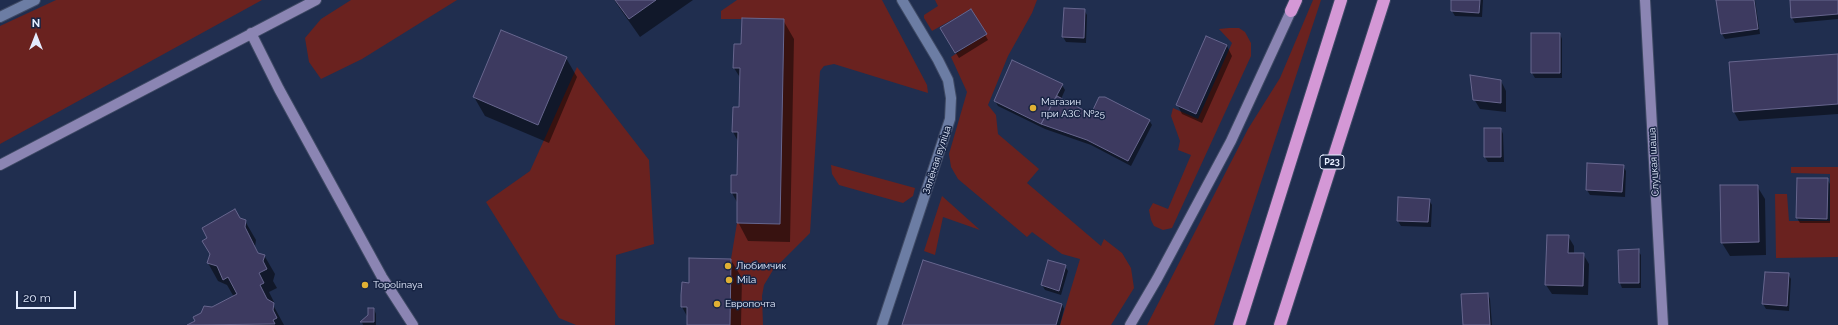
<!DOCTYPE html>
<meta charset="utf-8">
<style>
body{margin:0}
#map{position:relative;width:1838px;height:325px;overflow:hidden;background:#202e4f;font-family:Raleway,sans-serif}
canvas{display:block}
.north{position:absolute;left:16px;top:16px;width:40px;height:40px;-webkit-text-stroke:3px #172444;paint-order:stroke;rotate:0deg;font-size:11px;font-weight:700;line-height:16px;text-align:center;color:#e4ecfe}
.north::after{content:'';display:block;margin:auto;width:14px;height:18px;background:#e4ecfe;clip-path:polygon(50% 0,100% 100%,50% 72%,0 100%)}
.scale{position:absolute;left:16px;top:291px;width:60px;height:18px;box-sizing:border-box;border:2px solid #e4ecfe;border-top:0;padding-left:5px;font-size:12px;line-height:14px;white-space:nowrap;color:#e4ecfe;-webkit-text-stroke:3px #172444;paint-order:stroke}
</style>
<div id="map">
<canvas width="1838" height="325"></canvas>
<div class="north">N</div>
<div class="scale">20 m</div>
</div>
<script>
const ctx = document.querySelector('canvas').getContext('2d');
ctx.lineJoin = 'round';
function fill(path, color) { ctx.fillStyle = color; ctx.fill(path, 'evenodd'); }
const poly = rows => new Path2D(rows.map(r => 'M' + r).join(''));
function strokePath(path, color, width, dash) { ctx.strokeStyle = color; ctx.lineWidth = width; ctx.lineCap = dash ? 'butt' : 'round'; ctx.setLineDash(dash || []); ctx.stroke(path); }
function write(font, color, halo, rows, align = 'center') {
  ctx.font = font + ' Raleway,sans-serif'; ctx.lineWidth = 3; ctx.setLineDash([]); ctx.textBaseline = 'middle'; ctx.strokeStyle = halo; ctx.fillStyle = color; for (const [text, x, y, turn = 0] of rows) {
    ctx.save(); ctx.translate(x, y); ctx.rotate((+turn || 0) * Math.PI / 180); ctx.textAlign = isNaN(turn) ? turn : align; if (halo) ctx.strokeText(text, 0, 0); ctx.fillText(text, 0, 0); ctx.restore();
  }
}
fill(poly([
 [56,0,262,0,0,144,0,26],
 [351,0,457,0,362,59,321,79,309,62,305,38,321,19],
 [737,0,882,0,927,85,928,93,834,64,824,66,820,71,810,233,773,270,764,285,762,296,763,325,730,325,731,259,737,223,779,224,784,19,721,19,721,11],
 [935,0,1037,0,1032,13,1008,56,988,105,996,115,998,134,1039,169,1027,183,1101,246,1104,239,1122,253,1131,268,1134,288,1111,325,1060,325,1080,259,1062,254,1032,232,1027,237,958,179,951,167,949,154,967,92,951,57,986,34,971,9,932,31,924,18,924,15,938,6],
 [1313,0,1321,0,1214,325,1147,325,1248,129,1280,78],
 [1229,28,1239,28,1245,32,1251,43,1251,56,1172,228,1163,230,1154,226,1151,220,1149,210,1153,203,1168,209,1191,155,1178,150,1180,141,1171,116,1173,108,1198,119,1232,43,1219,29],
 [577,67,649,160,654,244,616,255,615,325,576,325,559,318,486,202,530,171],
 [831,165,915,188,913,196,903,203,839,185,832,174],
 [1791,167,1838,167,1838,257,1776,258,1775,194,1787,194,1789,221,1830,221,1830,174,1791,173],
 [942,196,980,230,943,217,935,255,924,251]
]), '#6a221f');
fill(poly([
 [614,0,693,0,640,37],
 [1452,0,1483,0,1482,17,1455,16,1452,11],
 [1717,0,1755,0,1760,34,1725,39,1722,34],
 [1791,0,1838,0,1838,19,1795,23,1792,18],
 [971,10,988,40,959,58,941,29],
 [1084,10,1087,15,1086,43,1066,42,1063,37],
 [783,20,794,39,790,242,748,241,738,222,738,204,732,193,738,176,739,143,733,132,734,108,740,108,741,79,734,68,742,45],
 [1532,34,1560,34,1562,39,1562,78,1535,78,1532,73],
 [1227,46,1232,56,1202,123,1182,114,1177,104],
 [1838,55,1838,114,1739,121,1734,112],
 [566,58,577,77,549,143,485,116,474,97],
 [1501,81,1506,91,1506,112,1480,109,1474,99],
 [1062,85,1065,90,1061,99,1091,115,1149,120,1152,125,1131,166,1091,145,1045,129,998,106,995,101],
 [1501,129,1503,134,1504,162,1488,162,1485,157],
 [1588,164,1623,166,1626,171,1625,197,1590,195,1587,190],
 [1827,179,1830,184,1830,223,1800,223,1797,218],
 [1757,186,1765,199,1766,255,1730,256,1722,243],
 [1429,200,1432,205,1431,227,1401,226,1398,221],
 [239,218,245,221,256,240,255,247,259,254,264,255,275,274,273,281,277,288,269,292,274,302,272,303,284,325,189,325,212,308,234,297,227,285,218,281,208,263],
 [1568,236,1574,246,1574,254,1583,254,1589,264,1588,295,1552,294,1546,285],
 [1638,251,1641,255,1641,288,1622,288,1620,283],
 [731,260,742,278,741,325,688,325,688,318,682,307,690,284],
 [1065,266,1068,271,1061,295,1045,290,1042,285],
 [1788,274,1791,279,1789,311,1766,309,1763,304],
 [1488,294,1490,299,1492,325,1464,325],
 [1062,304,1064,309,1060,325,903,325],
 [374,309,376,314,376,325,363,325,362,322]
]), '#0007');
const building = poly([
 [615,0,656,0,629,19,615,0],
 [1451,0,1480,0,1479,13,1451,11,1451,0],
 [1716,0,1754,0,1758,29,1721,34,1716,0],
 [1790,0,1838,0,1838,14,1791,18,1790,0],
 [1064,8,1085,9,1084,38,1062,37,1064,8],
 [971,9,987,34,955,53,940,28,971,9],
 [742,18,784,19,780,224,737,223,737,193,731,193,731,175,737,175,738,132,732,132,733,107,739,107,740,68,733,68,734,44,741,44,742,18],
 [501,30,567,57,538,125,473,97,501,30],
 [1531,33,1560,33,1560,73,1531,73,1531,33],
 [1206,36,1227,45,1196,114,1176,105,1206,36],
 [1838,54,1838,104,1733,112,1729,62,1838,54],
 [1012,60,1063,84,1041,124,994,101,1012,60],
 [1470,75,1501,80,1501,103,1473,100,1470,75],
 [1057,96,1091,114,1099,97,1105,97,1150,120,1128,161,1087,140,1041,124,1057,96],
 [1484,128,1501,128,1501,157,1484,157,1484,128],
 [1587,163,1624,165,1622,192,1586,190,1587,163],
 [1797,178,1828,178,1827,219,1796,218,1797,178],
 [1720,185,1758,185,1759,242,1721,243,1720,185],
 [1398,197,1430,199,1428,222,1397,221,1398,197],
 [235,209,240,218,246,220,245,227,258,253,265,255,263,261,267,269,259,273,264,283,260,285,267,299,274,303,273,310,277,318,273,320,275,324,187,325,195,321,193,317,201,313,204,306,212,307,237,294,228,277,223,280,217,266,207,263,210,254,202,241,207,238,202,228,235,209],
 [1547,235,1569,235,1568,253,1584,253,1583,286,1545,285,1547,235],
 [1639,249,1639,283,1619,283,1618,250,1639,249],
 [689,258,731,259,730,325,687,325,687,307,681,307,681,295,682,282,689,283,689,258],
 [923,260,1062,304,1056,325,902,325,923,260],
 [1048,260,1066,265,1059,291,1041,285,1048,260],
 [1765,272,1789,273,1787,306,1762,304,1765,272],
 [1488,293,1490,325,1463,325,1461,294,1488,293],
 [368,308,374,308,374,322,360,322,368,315,368,308]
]);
fill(building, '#3d3a60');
strokePath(building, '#67668e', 1);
const street = poly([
 [0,17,35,0],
 [882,325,950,119,951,98,948,80,938,60,902,0]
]);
const secondary = poly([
 [1645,0,1663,325],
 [251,33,279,89,382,277,413,325],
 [0,165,316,0],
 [1130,325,1157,279,1231,141,1291,11]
]);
const highway = poly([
 [1291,11,1296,0],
 [1239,325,1341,0],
 [1280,325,1384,0]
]);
strokePath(street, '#3e4964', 12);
strokePath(secondary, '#3e4964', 12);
strokePath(highway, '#3e4964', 14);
strokePath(street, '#6c7da4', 10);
strokePath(secondary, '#8b85b3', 10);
strokePath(highway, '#d498d6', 12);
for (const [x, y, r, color] of [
 [1033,108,4,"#e0b034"],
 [728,266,4,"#e0b034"],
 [729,280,4,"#e0b034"],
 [365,285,4,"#e0b034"],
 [717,304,4,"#e0b034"]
]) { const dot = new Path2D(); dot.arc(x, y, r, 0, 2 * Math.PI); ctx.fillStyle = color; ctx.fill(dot); strokePath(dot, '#172444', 1.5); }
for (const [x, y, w] of [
 [1332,162,24]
]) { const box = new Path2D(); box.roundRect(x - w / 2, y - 7, w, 14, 3); ctx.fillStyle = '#172444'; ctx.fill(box); strokePath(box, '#e4ecfe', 1); }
write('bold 9px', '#e4ecfe', null, [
 ["Р23",1332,162]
]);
write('10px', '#e4ecfe', '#172444', [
 ["Магазин",1041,102],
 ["при АЗС №25",1041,114],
 ["Любимчик",736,266],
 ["Mila",737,280],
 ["Topolinaya",373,285],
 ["Европочта",725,304]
], 'left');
write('10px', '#e4ecfe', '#172444', [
 ["Зялёная вуліца",937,160,-72],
 ["Слуцкая шаша",1654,162,-93]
]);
</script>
